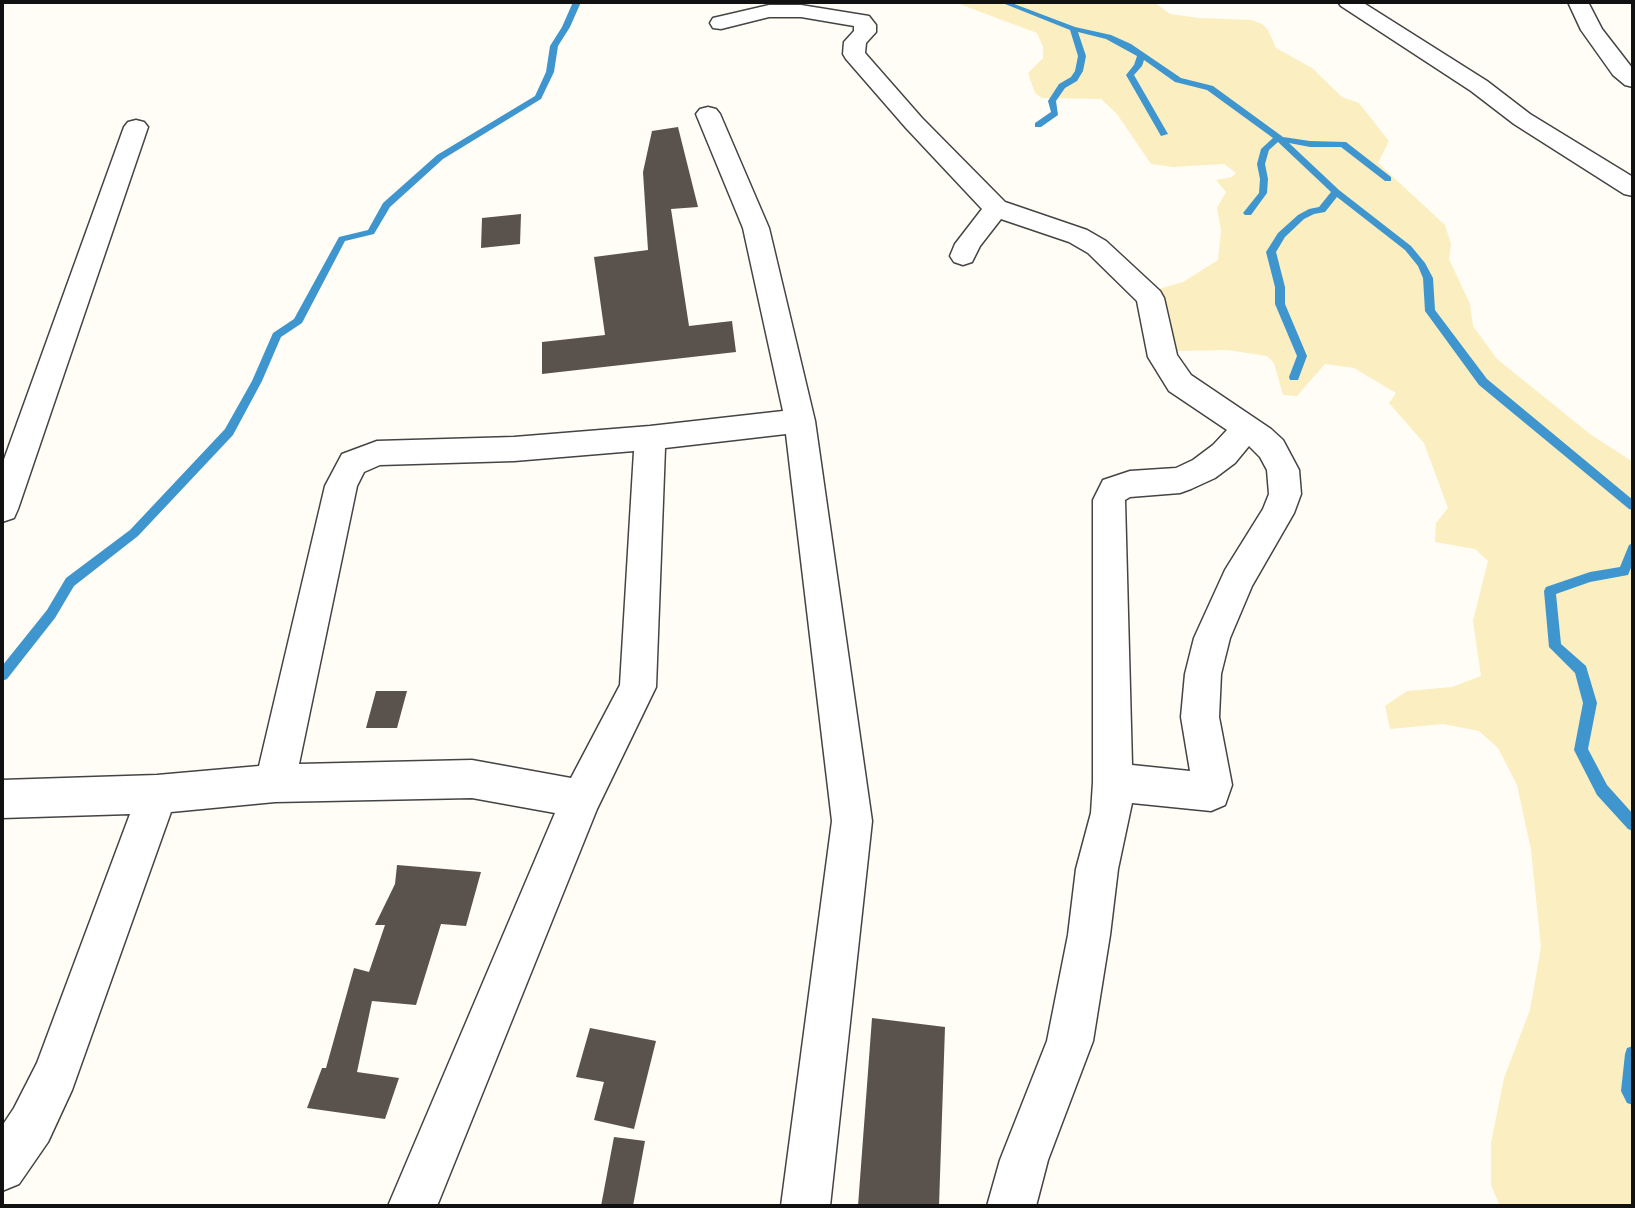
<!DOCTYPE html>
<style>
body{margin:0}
#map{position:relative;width:1635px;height:1208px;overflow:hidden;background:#fffdf5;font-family:Literata,serif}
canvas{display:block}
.frame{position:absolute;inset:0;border:4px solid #111;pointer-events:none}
</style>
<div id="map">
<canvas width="1635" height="1208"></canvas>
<div class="frame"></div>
</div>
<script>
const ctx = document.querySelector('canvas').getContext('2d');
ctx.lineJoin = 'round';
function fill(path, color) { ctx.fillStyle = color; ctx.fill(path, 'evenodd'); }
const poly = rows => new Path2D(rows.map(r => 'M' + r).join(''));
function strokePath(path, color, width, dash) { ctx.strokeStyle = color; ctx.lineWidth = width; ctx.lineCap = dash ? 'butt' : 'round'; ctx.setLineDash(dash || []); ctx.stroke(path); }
fill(poly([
 [954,2,1154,2,1170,14,1199,18,1252,20,1262,24,1268,30,1276,48,1312,68,1342,97,1359,103,1389,141,1378,163,1445,225,1451,244,1449,259,1470,304,1473,326,1497,359,1590,434,1633,462,1633,1206,1500,1206,1491,1185,1491,1143,1504,1078,1530,1010,1541,947,1531,850,1517,785,1498,748,1479,731,1443,724,1390,729,1385,706,1407,691,1452,687,1481,676,1473,621,1488,561,1475,549,1435,542,1436,523,1448,508,1424,443,1389,403,1396,393,1354,368,1325,364,1297,396,1283,395,1274,363,1267,356,1227,350,1178,351,1162,342,1155,309,1159,289,1183,282,1218,260,1221,230,1217,208,1226,192,1216,180,1232,177,1236,173,1224,164,1173,167,1151,164,1117,114,1101,99,1042,98,1035,93,1028,73,1043,58,1043,47,1037,33]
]), '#fbeec1');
fill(poly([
 [573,2,581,2,570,27,558,46,554,72,541,99,443,159,390,207,374,234,345,241,302,323,281,337,262,381,233,435,138,536,74,586,55,618,7,679,2,681,2,666,47,610,66,578,130,530,225,429,252,381,273,333,294,319,339,237,368,230,383,203,437,155,535,96,546,72,550,46,562,27,573,2],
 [1000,2,1009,2,1075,27,1111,35,1131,44,1181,78,1213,86,1283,137,1310,141,1346,142,1391,177,1391,181,1385,181,1341,147,1310,147,1289,143,1339,190,1411,246,1425,263,1433,278,1435,310,1487,379,1633,500,1633,510,1629,509,1479,385,1425,311,1423,278,1418,266,1405,250,1337,197,1325,212,1314,214,1304,219,1285,237,1276,252,1285,287,1285,304,1307,356,1298,380,1290,380,1289,377,1297,356,1275,304,1275,287,1266,252,1278,233,1298,215,1309,209,1319,207,1331,192,1278,142,1269,150,1265,164,1268,179,1267,193,1251,215,1245,215,1243,213,1259,193,1260,179,1257,164,1261,149,1273,138,1207,90,1175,82,1144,60,1142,66,1134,75,1168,134,1161,136,1126,75,1134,65,1137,56,1106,39,1078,32,1086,56,1083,71,1077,81,1065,88,1056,101,1058,115,1041,127,1035,127,1035,123,1051,112,1048,101,1059,84,1071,77,1075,71,1078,56,1070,30,1000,2],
 [1633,543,1633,563,1628,575,1590,582,1556,594,1561,644,1586,666,1597,703,1588,749,1607,785,1633,814,1633,831,1628,829,1597,795,1574,750,1583,703,1575,673,1549,647,1544,591,1546,587,1590,572,1620,567,1629,545,1633,543],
 [1633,1046,1633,1105,1627,1103,1621,1091,1625,1054,1627,1048,1633,1046]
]), '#3f96cf');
fill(poly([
 [678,127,698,207,671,209,689,326,732,321,736,352,542,374,542,342,605,335,594,257,648,250,643,172,652,131],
 [521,214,520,244,481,248,482,218],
 [376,691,407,691,397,728,366,728],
 [397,865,481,872,466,926,441,924,416,1005,372,1001,357,1072,399,1078,385,1119,307,1108,322,1068,326,1068,354,968,369,972,385,925,375,925,395,884],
 [872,1018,945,1027,939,1206,858,1206],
 [590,1028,656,1041,634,1129,594,1120,604,1082,576,1077],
 [614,1137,645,1141,633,1206,601,1206]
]), '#5a524d');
const minor = poly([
 [1338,2,1362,2,1487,81,1530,114,1633,177,1633,196,1624,194,1514,124,1471,91,1341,6,1338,2],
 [1568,2,1588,2,1602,29,1633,69,1633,87,1625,85,1613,75,1581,30,1568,2],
 [769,5,801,5,869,16,876,25,876,32,866,43,865,53,922,118,1005,202,1087,230,1106,241,1160,291,1164,298,1177,355,1191,375,1271,429,1283,440,1299,470,1301,494,1294,513,1252,586,1230,638,1221,674,1219,717,1232,785,1225,805,1211,811,1132,803,1118,869,1110,935,1093,1041,1048,1160,1036,1206,987,1206,1000,1160,1047,1041,1068,935,1076,869,1091,813,1093,782,1093,500,1103,480,1130,471,1176,468,1193,460,1213,445,1227,430,1169,391,1148,357,1137,301,1088,253,1069,242,1001,219,980,246,972,262,963,265,954,262,950,256,955,244,982,209,906,128,846,59,843,54,844,42,854,31,854,26,801,17,769,17,721,29,713,28,710,23,713,18,769,5],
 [1249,446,1260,457,1267,470,1269,494,1263,509,1225,570,1194,638,1185,674,1181,717,1190,771,1132,765,1125,500,1130,497,1180,493,1191,489,1215,478,1235,463,1249,446],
 [708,107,716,109,720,114,769,228,815,421,872,821,830,1206,781,1206,832,821,786,434,665,448,656,687,597,809,437,1206,388,1206,555,813,472,798,275,802,171,812,72,1090,48,1142,19,1184,2,1191,2,1126,14,1108,37,1063,130,814,2,818,2,780,157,775,259,766,325,486,342,454,377,441,514,437,650,426,783,411,743,228,696,114,700,109,708,107],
 [634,451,620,685,571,778,472,760,299,764,357,486,364,472,380,465,514,461,634,451],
 [136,120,144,122,148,127,18,509,14,518,2,522,2,465,124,127,128,122,136,120]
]);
strokePath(minor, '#444', 3);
fill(minor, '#fff');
</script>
